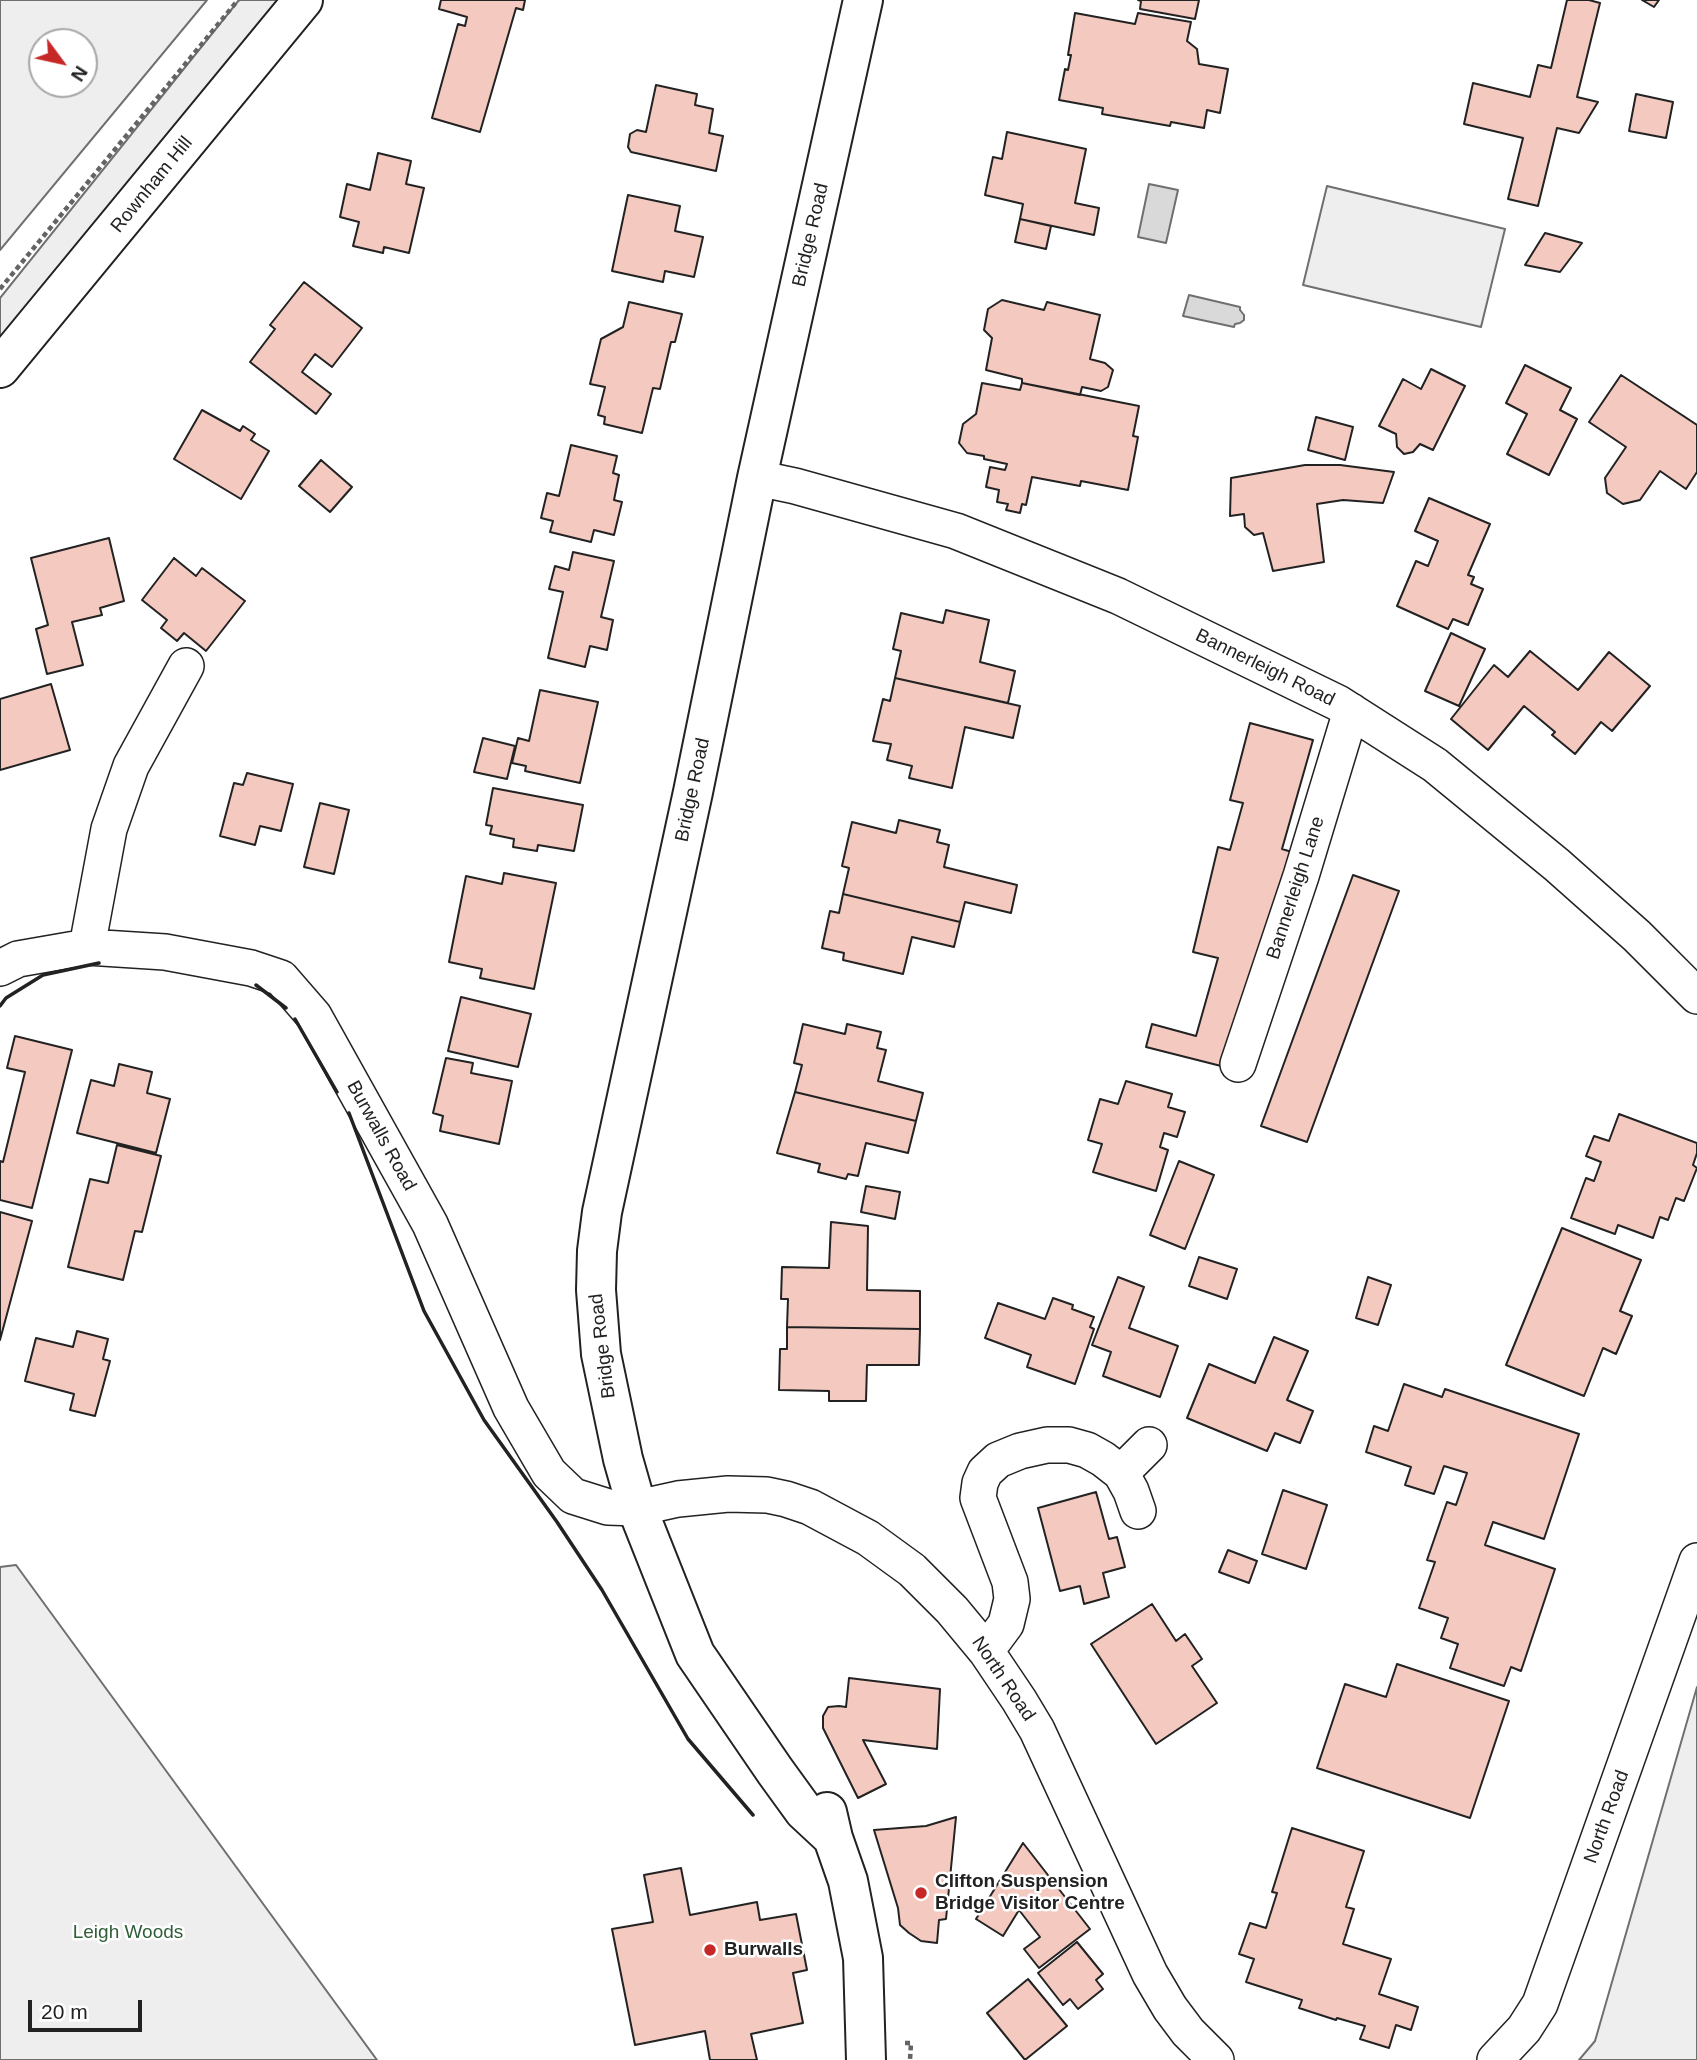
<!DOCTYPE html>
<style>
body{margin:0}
#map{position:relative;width:1697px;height:2060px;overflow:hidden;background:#fff;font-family:Arial,sans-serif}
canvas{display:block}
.north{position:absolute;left:28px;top:28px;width:70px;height:70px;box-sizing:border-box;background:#fff;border:2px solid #a7a7a7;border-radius:50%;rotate:123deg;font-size:19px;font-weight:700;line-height:28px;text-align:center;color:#222}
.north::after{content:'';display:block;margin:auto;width:24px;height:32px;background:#c62828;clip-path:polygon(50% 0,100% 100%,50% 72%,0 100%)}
.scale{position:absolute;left:28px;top:2000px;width:114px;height:32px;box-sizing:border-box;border:4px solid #222;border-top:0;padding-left:9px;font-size:21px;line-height:24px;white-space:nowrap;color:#222;-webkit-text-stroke:5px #fff;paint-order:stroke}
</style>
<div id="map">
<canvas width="1697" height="2060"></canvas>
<div class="north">N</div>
<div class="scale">20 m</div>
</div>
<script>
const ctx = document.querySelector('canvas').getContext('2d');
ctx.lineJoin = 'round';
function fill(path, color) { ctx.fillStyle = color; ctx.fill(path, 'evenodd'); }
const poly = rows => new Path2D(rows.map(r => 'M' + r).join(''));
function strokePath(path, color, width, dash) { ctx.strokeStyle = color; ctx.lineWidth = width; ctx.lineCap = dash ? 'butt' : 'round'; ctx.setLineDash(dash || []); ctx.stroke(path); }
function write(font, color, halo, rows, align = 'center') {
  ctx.font = font + ' Arial,sans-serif'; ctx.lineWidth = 5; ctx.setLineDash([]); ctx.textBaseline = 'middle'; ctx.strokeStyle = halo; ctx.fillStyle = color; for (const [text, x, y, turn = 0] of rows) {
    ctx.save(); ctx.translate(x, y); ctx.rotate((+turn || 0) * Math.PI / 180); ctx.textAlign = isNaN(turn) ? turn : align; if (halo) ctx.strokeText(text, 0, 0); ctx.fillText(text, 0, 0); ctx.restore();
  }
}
const green = poly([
 [0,0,207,0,0,250,0,0],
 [42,42,84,42,84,84,42,84,42,42],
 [239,0,282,0,0,344,0,298,239,0],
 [1327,186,1505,229,1481,327,1303,285,1327,186],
 [16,1565,377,2060,0,2060,0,1567,16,1565],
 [1697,1687,1697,2060,1579,2060,1595,2041,1697,1687]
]);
fill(green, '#eee');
strokePath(green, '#6f6f6f', 2);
const water = poly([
 [1149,184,1178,190,1166,243,1138,237,1149,184],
 [1189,295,1240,307,1240,310,1244,315,1244,320,1240,323,1235,324,1234,327,1183,316,1189,295]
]);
fill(water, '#d9d9d9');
strokePath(water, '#6f6f6f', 2);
const building = poly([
 [441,0,525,0,523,10,516,8,480,132,432,118,458,24,465,26,467,17,439,9,441,0],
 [1138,0,1199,0,1195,19,1140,9,1141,1,1138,0],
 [1567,0,1589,0,1600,3,1577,97,1598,102,1579,133,1557,128,1538,206,1508,199,1523,138,1464,124,1473,83,1530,97,1538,65,1551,68,1567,0],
 [1642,0,1659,0,1654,7,1642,0],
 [1075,13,1135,24,1138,13,1191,22,1187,41,1197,49,1199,64,1228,69,1220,113,1207,110,1204,128,1171,122,1170,126,1102,114,1103,108,1059,100,1065,69,1068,70,1071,55,1068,55,1075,13],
 [656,85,697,94,695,105,713,109,709,133,723,136,716,171,631,152,628,147,630,134,637,130,646,132,656,85],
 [1636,94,1673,102,1666,138,1629,131,1636,94],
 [1007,132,1086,149,1075,203,1099,208,1094,235,1020,219,1023,204,985,195,993,157,1002,159,1007,132],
 [378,153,411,161,406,184,424,188,409,253,384,247,383,253,353,246,359,222,340,217,347,184,370,190,378,153],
 [628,195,680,206,675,231,703,237,694,277,665,271,663,282,612,271,628,195],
 [1020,219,1051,226,1046,249,1015,242,1020,219],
 [1545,233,1582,243,1560,272,1525,265,1545,233],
 [304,282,362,328,332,367,315,354,302,372,331,394,316,414,250,362,275,329,270,325,304,282],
 [1002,300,1044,310,1047,302,1100,315,1090,359,1105,363,1113,370,1108,387,1101,391,1082,387,1080,395,1022,383,1022,379,986,370,992,338,984,330,988,309,1002,300],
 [629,302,682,314,675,342,671,342,660,389,653,388,642,433,604,424,605,417,598,415,605,387,590,384,601,339,623,327,629,302],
 [1525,365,1571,388,1560,410,1577,419,1549,475,1507,454,1527,414,1506,403,1525,365],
 [1431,369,1465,386,1433,450,1420,444,1413,452,1404,454,1397,447,1396,434,1379,426,1403,379,1421,389,1431,369],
 [1621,375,1697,425,1697,472,1686,489,1660,471,1640,500,1623,504,1607,493,1605,478,1626,447,1589,422,1621,375],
 [982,383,1020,390,1022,383,1139,406,1133,436,1138,437,1128,490,1081,481,1080,486,1032,477,1026,505,1022,504,1020,513,1006,510,1008,504,997,502,999,490,986,487,990,467,1005,470,1007,464,984,459,984,456,967,453,959,443,963,424,976,414,982,383],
 [202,410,240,431,243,426,255,434,251,440,269,451,241,499,174,459,202,410],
 [1316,417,1353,427,1345,460,1308,450,1316,417],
 [571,445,617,456,613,473,619,475,614,500,622,502,614,535,594,530,591,542,550,532,553,521,541,518,547,493,559,496,571,445],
 [321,460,352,487,330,512,299,486,321,460],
 [1305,465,1340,465,1394,472,1383,503,1343,500,1317,504,1324,562,1273,571,1263,533,1254,535,1245,527,1244,514,1230,516,1231,478,1305,465],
 [1429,498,1490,524,1468,575,1474,577,1471,584,1483,589,1468,625,1453,619,1448,629,1397,606,1416,561,1428,566,1438,541,1415,531,1429,498],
 [109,538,124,601,100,608,102,615,72,622,83,665,47,674,36,629,48,625,31,558,109,538],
 [573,552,614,561,601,617,613,620,607,650,590,646,585,667,548,658,563,592,549,589,555,566,569,570,573,552],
 [174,558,196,576,202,568,245,601,206,651,184,633,177,641,161,628,167,620,142,600,174,558],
 [946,610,989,620,980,662,1015,671,1008,703,895,678,901,651,893,649,901,613,943,623,946,610],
 [1451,633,1485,649,1459,706,1425,691,1451,633],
 [1530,651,1578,690,1609,652,1650,686,1612,731,1601,722,1575,754,1552,735,1555,732,1524,706,1488,750,1451,719,1494,665,1508,677,1530,651],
 [895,678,1020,706,1013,738,965,727,952,788,909,778,912,766,887,760,891,744,873,741,883,699,890,701,895,678],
 [51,684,70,750,0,770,0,699,51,684],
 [540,690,598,702,580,783,525,771,526,766,512,763,518,738,529,741,540,690],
 [1250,723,1313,740,1282,849,1292,852,1225,1067,1146,1047,1152,1024,1196,1036,1218,958,1193,952,1218,847,1230,850,1243,803,1230,800,1250,723],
 [483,738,515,746,507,779,474,772,483,738],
 [247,773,293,784,281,831,260,826,255,845,220,836,234,783,243,785,247,773],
 [493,788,583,805,574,851,538,845,537,851,513,847,514,839,490,834,492,826,486,825,493,788],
 [320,803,349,810,334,874,304,867,320,803],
 [899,820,940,830,937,842,949,845,944,867,1017,885,1011,913,965,902,960,922,843,894,849,868,842,866,852,822,896,833,899,820],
 [504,873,556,883,534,989,480,978,482,969,449,962,466,876,502,884,504,873],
 [1353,875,1399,891,1307,1142,1261,1126,1353,875],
 [843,894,960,922,954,947,912,937,903,974,843,960,844,953,822,948,830,911,839,913,843,894],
 [461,997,531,1014,518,1067,448,1051,461,997],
 [803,1024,845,1034,847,1024,881,1032,877,1048,886,1050,878,1081,923,1093,916,1121,795,1092,802,1065,794,1063,803,1024],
 [15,1036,72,1050,32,1208,0,1200,0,1161,3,1162,25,1072,7,1068,15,1036],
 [446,1058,473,1063,471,1073,512,1081,499,1144,440,1131,443,1116,433,1113,446,1058],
 [119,1064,152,1072,147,1093,170,1099,156,1153,77,1133,91,1080,114,1086,119,1064],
 [1126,1081,1172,1094,1168,1107,1185,1112,1177,1137,1164,1133,1160,1147,1168,1150,1156,1191,1093,1172,1102,1144,1088,1140,1100,1099,1118,1104,1126,1081],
 [795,1092,916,1121,908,1153,866,1143,858,1176,848,1174,846,1179,818,1172,820,1164,777,1153,795,1092],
 [1619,1114,1697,1143,1697,1153,1693,1165,1697,1168,1684,1201,1676,1198,1668,1220,1660,1217,1653,1238,1618,1225,1615,1234,1571,1218,1586,1178,1594,1181,1601,1162,1586,1156,1594,1136,1609,1141,1619,1114],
 [117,1145,161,1156,142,1232,135,1231,123,1280,68,1267,90,1179,108,1183,117,1145],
 [1179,1161,1214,1175,1185,1249,1150,1235,1179,1161],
 [866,1186,900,1192,895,1219,861,1212,866,1186],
 [0,1212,32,1221,0,1340,0,1212],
 [831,1222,868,1226,867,1290,920,1291,920,1329,787,1327,788,1299,781,1299,782,1267,829,1268,831,1222],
 [1562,1228,1641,1260,1620,1311,1632,1316,1616,1354,1603,1348,1584,1396,1506,1365,1562,1228],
 [1199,1257,1237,1269,1227,1299,1189,1286,1199,1257],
 [1118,1277,1144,1287,1129,1328,1178,1346,1160,1397,1103,1376,1111,1352,1092,1345,1118,1277],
 [1368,1277,1391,1285,1378,1325,1356,1318,1368,1277],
 [1053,1298,1073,1305,1072,1309,1094,1317,1090,1327,1094,1329,1075,1384,1027,1367,1031,1355,985,1338,998,1303,1045,1319,1053,1298],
 [787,1327,920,1329,919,1365,867,1365,866,1401,829,1401,829,1391,779,1390,780,1349,787,1349,787,1327],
 [77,1331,108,1339,103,1359,110,1361,95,1416,70,1410,74,1394,25,1381,36,1338,73,1347,77,1331],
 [1274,1337,1308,1351,1287,1400,1313,1411,1300,1443,1275,1433,1267,1451,1187,1418,1209,1364,1255,1383,1274,1337],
 [1404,1384,1442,1397,1445,1389,1579,1434,1544,1539,1493,1522,1485,1545,1555,1569,1521,1671,1511,1667,1504,1686,1450,1668,1458,1644,1441,1638,1448,1618,1419,1608,1435,1562,1427,1560,1447,1502,1456,1505,1467,1473,1444,1466,1434,1494,1405,1485,1411,1467,1366,1452,1374,1426,1388,1431,1404,1384],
 [1283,1490,1327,1505,1306,1569,1262,1554,1283,1490],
 [1096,1492,1109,1539,1117,1537,1125,1567,1103,1573,1109,1597,1084,1604,1080,1586,1060,1591,1038,1508,1096,1492],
 [1228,1550,1257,1561,1249,1583,1219,1572,1228,1550],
 [1152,1604,1176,1641,1185,1634,1202,1659,1192,1666,1217,1703,1156,1744,1091,1644,1152,1604],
 [1397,1664,1509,1701,1470,1818,1317,1768,1345,1684,1386,1697,1397,1664],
 [849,1678,940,1689,937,1749,863,1740,886,1784,858,1798,823,1728,823,1716,828,1707,839,1706,846,1707,849,1678],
 [956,1817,946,1919,939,1920,937,1943,921,1941,909,1933,900,1925,898,1908,874,1830,926,1826,956,1817],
 [1292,1828,1364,1851,1346,1907,1354,1909,1343,1944,1391,1959,1379,1994,1418,2007,1411,2030,1396,2025,1389,2048,1360,2039,1365,2026,1337,2018,1336,2020,1299,2008,1302,2000,1246,1982,1254,1959,1239,1954,1250,1923,1266,1928,1277,1893,1272,1892,1292,1828],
 [1023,1843,1090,1929,1039,1968,1024,1949,1040,1937,1019,1910,1003,1936,976,1919,1023,1843],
 [681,1868,690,1915,757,1902,760,1920,796,1914,807,1970,793,1973,803,2023,751,2034,757,2060,710,2060,705,2031,635,2045,612,1929,653,1922,644,1875,681,1868],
 [1077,1942,1103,1974,1096,1980,1103,1989,1078,2009,1070,1999,1063,2005,1038,1973,1077,1942],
 [1028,1979,1067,2026,1025,2060,987,2013,1028,1979]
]);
fill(building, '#f3c9c0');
strokePath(building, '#222', 2);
const minor = poly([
 [757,478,795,486,956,531,1118,596,1338,703,1435,765,1557,865,1637,936,1697,996],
 [87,947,109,829,131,766,186,666],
 [0,968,18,959,87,947,165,952,251,968,281,978,314,1016,430,1224,511,1408,549,1473,573,1496,608,1507,637,1508,678,1499,728,1494,767,1495,786,1499,810,1507,868,1538,912,1570,952,1610,986,1651,1019,1700,1037,1730,1150,1974,1170,2008,1188,2032,1216,2060],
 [1238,1064,1301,876,1351,711],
 [1121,1473,1149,1445],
 [986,1651,1006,1624,1012,1599,1010,1582,978,1498,980,1483,985,1472,998,1460,1020,1451,1047,1445,1069,1445,1087,1450,1103,1459,1121,1473,1131,1491,1138,1511],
 [1495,2060,1524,2029,1540,2004,1697,1561]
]);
const secondary = poly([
 [827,1812,833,1838,848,1881,863,1958,866,2060],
 [833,1838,804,1811,775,1771,695,1654,637,1508,623,1459,601,1354,596,1290,597,1251,602,1212,693,792,757,478,863,0]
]);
const primary = poly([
 [0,368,303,0]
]);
strokePath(minor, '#222', 38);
strokePath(secondary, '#222', 42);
strokePath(primary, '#222', 42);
strokePath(poly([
 [0,289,238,0],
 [905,2043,911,2043,910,2060]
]), '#646464', 4.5, [5, 3.5]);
strokePath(minor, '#fff', 35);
strokePath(secondary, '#fff', 38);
strokePath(primary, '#fff', 38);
strokePath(poly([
 [256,985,286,1008],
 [0,1006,6,998,43,975,99,963],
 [295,1019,337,1092],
 [349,1113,424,1311,484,1420,557,1522,602,1590,688,1739,753,1815]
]), '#222', 3.5);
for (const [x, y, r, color] of [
 [921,1893,7,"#c62828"],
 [710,1950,7,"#c62828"]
]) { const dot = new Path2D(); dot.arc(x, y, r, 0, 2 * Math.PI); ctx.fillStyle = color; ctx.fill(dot); strokePath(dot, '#fff', 2.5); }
write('19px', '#222', '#fff', [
 ["Rownham Hill",152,185,-51],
 ["Bridge Road",811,235,-77],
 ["Bannerleigh Road",1265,668,26],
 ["Bridge Road",693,790,-78],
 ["Bannerleigh Lane",1296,888,-72],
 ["Burwalls Road",381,1136,61],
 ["Bridge Road",603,1346,-97],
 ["North Road",1003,1679,56],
 ["North Road",1607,1817,-70]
]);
write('bold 19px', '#222', '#fff', [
 ["Clifton Suspension",935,1882],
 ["Bridge Visitor Centre",935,1904],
 ["Burwalls",724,1950]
], 'left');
write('19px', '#2f5e38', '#fff', [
 ["Leigh Woods",128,1933]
]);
</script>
